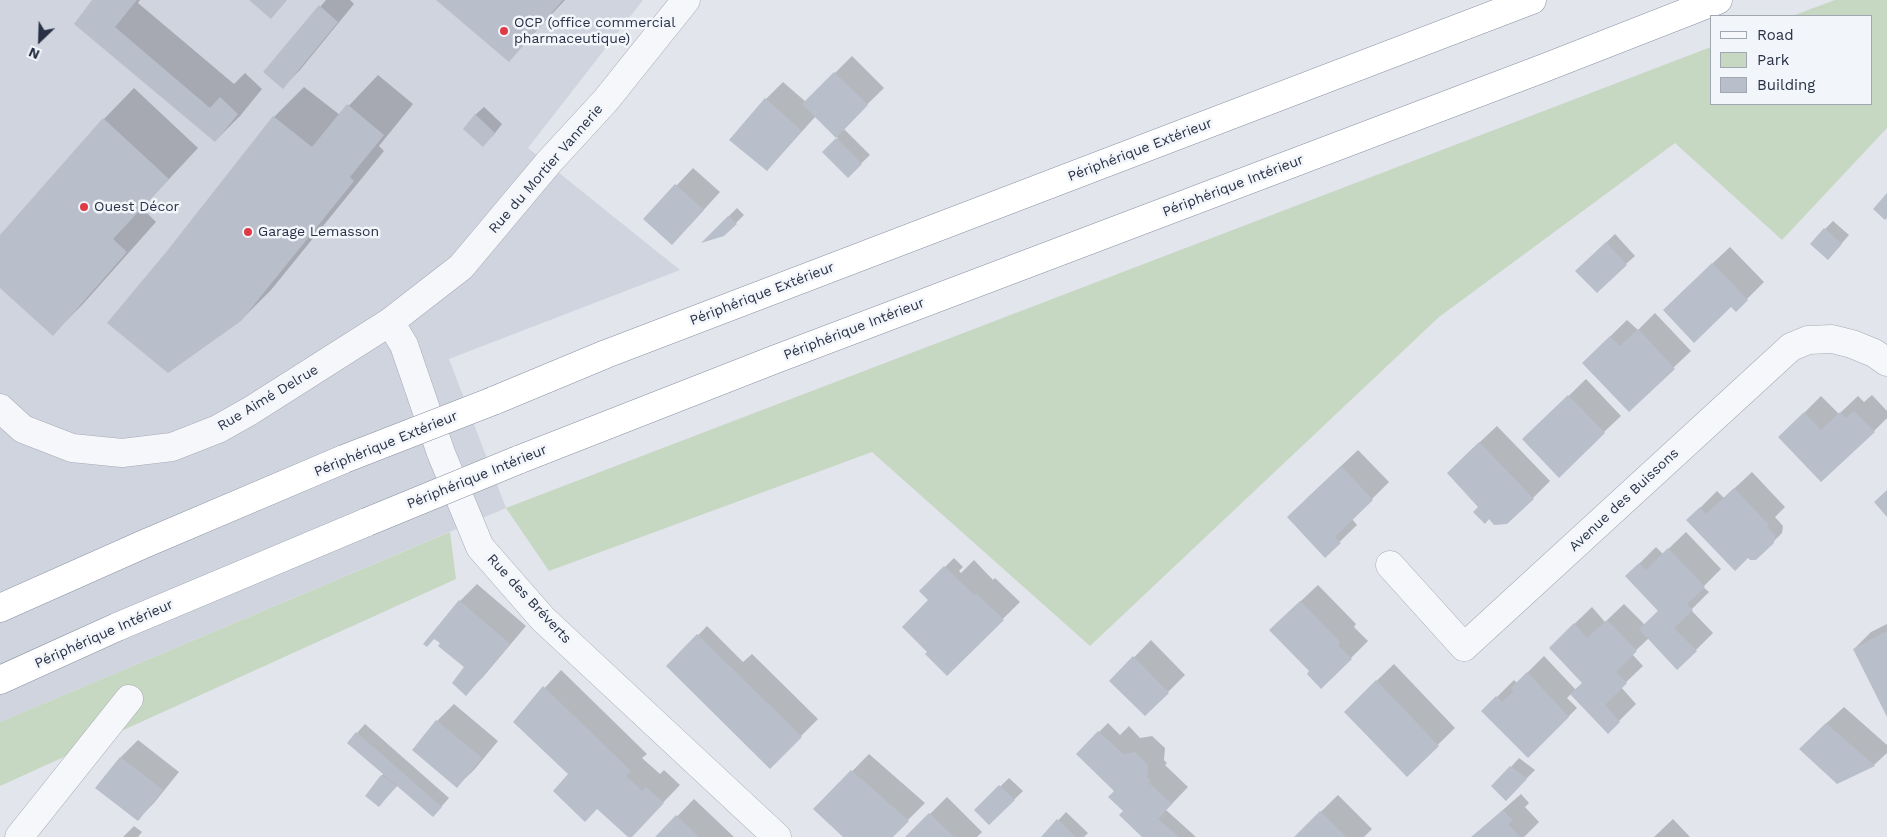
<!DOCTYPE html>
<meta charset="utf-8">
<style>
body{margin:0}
#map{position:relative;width:1887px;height:837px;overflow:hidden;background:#e2e5ec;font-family:"Work Sans",sans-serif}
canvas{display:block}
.legend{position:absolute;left:1710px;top:15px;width:162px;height:90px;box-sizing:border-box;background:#f2f5f9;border:1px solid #a1a7b1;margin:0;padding:6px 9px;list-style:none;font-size:15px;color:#283146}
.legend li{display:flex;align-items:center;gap:10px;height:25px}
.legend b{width:25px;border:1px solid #a1a7b1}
.north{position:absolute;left:15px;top:15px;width:50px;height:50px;-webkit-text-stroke:4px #f2f5f9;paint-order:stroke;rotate:204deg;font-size:14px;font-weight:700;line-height:20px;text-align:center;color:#283146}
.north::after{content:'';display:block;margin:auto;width:18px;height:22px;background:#283146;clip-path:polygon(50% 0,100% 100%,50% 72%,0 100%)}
</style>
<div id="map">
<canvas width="1887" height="837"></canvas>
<ul class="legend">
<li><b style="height:6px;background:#f6f7fa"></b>Road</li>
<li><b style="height:14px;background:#c6d7c2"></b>Park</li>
<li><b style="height:14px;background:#b9becb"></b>Building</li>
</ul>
<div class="north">N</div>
</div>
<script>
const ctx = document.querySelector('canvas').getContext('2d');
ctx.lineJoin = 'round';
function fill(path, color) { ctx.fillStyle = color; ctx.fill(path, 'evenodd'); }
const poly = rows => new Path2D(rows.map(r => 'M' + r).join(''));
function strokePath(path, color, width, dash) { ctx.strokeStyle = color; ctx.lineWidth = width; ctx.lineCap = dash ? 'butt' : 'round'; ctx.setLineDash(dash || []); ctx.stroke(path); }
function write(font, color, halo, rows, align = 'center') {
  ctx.font = font + ' "Work Sans",sans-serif'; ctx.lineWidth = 5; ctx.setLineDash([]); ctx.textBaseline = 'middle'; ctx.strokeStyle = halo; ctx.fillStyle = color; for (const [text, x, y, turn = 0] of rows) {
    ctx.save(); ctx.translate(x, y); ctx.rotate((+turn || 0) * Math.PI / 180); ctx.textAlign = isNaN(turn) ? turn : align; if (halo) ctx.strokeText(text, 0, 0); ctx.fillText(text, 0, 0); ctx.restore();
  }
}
fill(poly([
 [0,0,643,0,528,148,680,270,449,359,506,508,0,722]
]), '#d0d4de');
fill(poly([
 [1835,0,1887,0,1887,128,1782,240,1675,143,1439,317,1090,646,872,452,549,571,506,508,1711,47,1711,104,1871,104,1871,16,1792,16],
 [450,532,456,579,0,786,0,722]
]), '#c6d7c2');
fill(poly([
 [95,0,140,0,138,3,234,84,245,73,262,89,240,116,215,141,76,23],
 [326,0,350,0,354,4,300,70,283,87,265,72],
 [438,0,565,0,509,60],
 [852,56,884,88,843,128,870,155,848,176,824,152,838,138,816,116,767,170,766,99,783,82,806,102],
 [378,75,413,104,379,146,384,151,271,290,240,321,274,117,304,87,340,115],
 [134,88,198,148,142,208,156,222,83,304,53,334,0,286,0,237,104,119],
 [484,107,502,124,492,137,475,115],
 [693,168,720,192,689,226,645,219],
 [737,208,744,215,724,235,705,240],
 [1833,221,1849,235,1836,250,1825,229],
 [1615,234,1635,256,1626,264,1577,271],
 [1730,247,1764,282,1736,310,1731,305,1681,293],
 [1655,313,1691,351,1629,410,1583,363,1627,320,1638,330],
 [1586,379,1621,416,1604,432,1541,423],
 [1872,395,1887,411,1887,418,1874,431,1780,437,1821,396,1839,414,1858,396,1864,402],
 [1497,426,1550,481,1533,498,1480,507,1465,456],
 [1358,450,1389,482,1352,519,1357,525,1325,556,1305,500],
 [1752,472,1785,507,1775,517,1783,526,1782,533,1756,559,1688,520,1717,491,1724,498],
 [1686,532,1721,569,1703,587,1709,592,1691,610,1713,633,1677,669,1649,638,1632,654,1643,666,1621,687,1636,704,1608,732,1571,694,1567,698,1577,708,1528,757,1483,711,1514,680,1517,683,1544,656,1576,690,1583,683,1567,631,1592,607,1605,622,1624,604,1645,625,1659,610,1627,576,1656,547,1663,554],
 [954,558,963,567,959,571,961,573,974,560,993,580,995,578,1020,602,947,674,929,652,930,600,921,591],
 [477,584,526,626,483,677,466,694,466,667,435,638,460,601],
 [1318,585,1356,624,1354,627,1368,641,1351,658,1311,671,1288,613],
 [1887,624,1887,714,1854,649,1871,632],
 [707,626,743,662,752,654,818,719,770,767,668,666],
 [1151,640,1185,675,1145,715,1111,681],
 [1394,664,1455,728,1407,775,1362,695],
 [561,670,647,754,642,758,660,774,664,770,680,785,630,837,570,774,515,721],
 [454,704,498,741,474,770,457,786,437,721],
 [1844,707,1887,745,1887,753,1874,765,1837,782,1817,732],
 [1108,723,1120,735,1129,726,1140,738,1152,736,1165,748,1164,760,1167,763,1165,765,1188,787,1166,810,1196,837,1143,837,1125,811,1116,791,1077,754],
 [365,724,449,798,441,807,398,785,379,806,366,796,384,773,357,733],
 [138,740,179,772,154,803,137,820,96,788,121,757],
 [869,754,925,803,891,837,845,837,828,796],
 [1519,758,1535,770,1506,799,1511,767],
 [1009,778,1023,791,989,824,976,810],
 [1521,794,1529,803,1525,807,1539,822,1524,837,1472,837],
 [1338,795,1372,829,1364,837,1295,837],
 [947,797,982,832,977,837,907,837],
 [694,799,734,837,657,837],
 [1066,812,1088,833,1084,837,1043,837],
 [1673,819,1690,837,1654,837],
 [134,826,142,832,138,837,123,837]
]), '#0003');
fill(poly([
 [92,0,137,0,115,27,210,108,220,97,238,114,215,142,74,24],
 [249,0,287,0,271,19],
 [436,0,563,0,509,62],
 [319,5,338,22,283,89,263,72],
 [834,72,868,105,836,138,802,104],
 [765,98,802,131,767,171,729,140],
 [347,104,384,135,350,177,354,181,241,321,168,373,107,323,167,251,273,116,312,147],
 [475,114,495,133,483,147,463,129],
 [103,118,169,179,113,239,127,252,53,336,0,288,0,235],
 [836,138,862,164,848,178,822,152],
 [675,184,704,210,672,245,643,219],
 [1887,193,1887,218,1885,220,1873,209],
 [728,216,737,224,724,236,701,243],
 [1824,228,1842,244,1828,260,1810,244],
 [1606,242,1627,265,1597,293,1575,271],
 [1712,263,1748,300,1736,312,1731,307,1694,343,1663,310],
 [1638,329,1675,369,1629,412,1582,363,1610,336,1620,346],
 [1568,395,1605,433,1559,478,1522,439],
 [1854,411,1875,432,1821,482,1778,437,1804,412,1821,430,1840,412,1846,418],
 [1479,442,1534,499,1507,524,1494,525,1489,519,1485,524,1473,512,1478,507,1447,473],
 [1341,466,1373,500,1335,537,1341,543,1325,558,1287,517],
 [1734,488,1769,525,1767,527,1775,535,1774,543,1756,560,1750,560,1748,558,1735,571,1686,520,1700,507,1706,514],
 [1887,490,1887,517,1874,502],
 [1668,548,1705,587,1687,604,1693,610,1674,628,1697,651,1677,670,1639,629,1658,611,1625,576,1639,563,1646,570],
 [944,566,975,596,977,594,1004,620,947,676,925,654,927,652,902,627,928,600,919,591],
 [459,600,510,644,466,696,452,683,464,667,438,646,440,643,434,639,427,647,423,644],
 [1300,601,1340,642,1338,645,1352,659,1321,689,1307,674,1309,671,1269,630],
 [1607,620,1637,651,1616,672,1627,683,1605,705,1620,722,1608,734,1570,694,1582,683,1549,648,1574,623,1587,638],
 [1887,631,1887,717,1853,649],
 [697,634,802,737,770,769,666,666],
 [1133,656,1169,693,1145,716,1109,681],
 [1527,672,1569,717,1528,758,1481,711,1496,696,1502,702,1514,691,1511,688],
 [1376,680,1439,746,1407,777,1344,712],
 [543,686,631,771,626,776,642,791,646,787,664,803,632,837,628,837,597,809,585,822,553,791,568,774,513,722],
 [436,720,482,758,457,788,412,750],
 [1826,723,1875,766,1837,784,1799,749],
 [1098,731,1123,754,1135,752,1148,765,1147,777,1151,781,1149,783,1172,804,1158,819,1179,837,1142,837,1119,815,1123,811,1108,797,1114,791,1076,754],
 [356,732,442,807,433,817,347,743],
 [120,757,163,790,138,821,95,788],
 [1510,766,1527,779,1506,801,1491,786],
 [851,770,909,821,893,837,843,837,813,809],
 [381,775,396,786,379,807,365,796],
 [999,785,1015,800,989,825,974,810],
 [1503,810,1513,821,1508,824,1520,837,1471,837],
 [1320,811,1346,837,1294,837],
 [929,813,954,837,905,837],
 [676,815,699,837,655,837],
 [1057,819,1076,837,1041,837]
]), '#b9becb');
const minor = poly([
 [390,322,404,345,441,453,480,547,543,619,777,837],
 [0,408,23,429,72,448,122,453,172,447,218,429,250,411,390,322,461,267,549,162,606,100,686,0],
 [1390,565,1464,647,1791,347,1808,340,1832,339,1852,344,1874,353,1887,362],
 [19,837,129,699]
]);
const highway = poly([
 [493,401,606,354,1532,0],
 [518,460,776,359,1544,68,1718,0],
 [0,608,144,544,344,459],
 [0,680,117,627,367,522]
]);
strokePath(minor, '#a6abb7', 29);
strokePath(highway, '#8891a4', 29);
strokePath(minor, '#f6f7fa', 28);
strokePath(highway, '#fff', 28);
const highwayBridge = poly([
 [344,459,493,401],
 [367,522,518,460]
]);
strokePath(highwayBridge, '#8891a4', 29, []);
strokePath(highwayBridge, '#fff', 28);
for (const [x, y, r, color] of [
 [504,31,5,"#de3b48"],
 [84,207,5,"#de3b48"],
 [248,232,5,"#de3b48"]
]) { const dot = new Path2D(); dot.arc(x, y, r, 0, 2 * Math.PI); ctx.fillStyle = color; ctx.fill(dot); strokePath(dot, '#f2f5f9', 2); }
write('14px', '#283146', '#f2f5f9', [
 ["OCP (office commercial",514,23],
 ["pharmaceutique)",514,39],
 ["Ouest Décor",94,207],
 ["Garage Lemasson",258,232]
], 'left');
write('14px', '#283146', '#f2f5f9', [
 ["Périphérique Extérieur",1140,150,-21],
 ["Rue du Mortier Vannerie",546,169,-49],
 ["Périphérique Intérieur",1233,186,-21],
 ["Périphérique Extérieur",762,294,-21],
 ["Périphérique Intérieur",854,329,-21],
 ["Rue Aimé Delrue",268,398,-31],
 ["Périphérique Extérieur",386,444,-22],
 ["Périphérique Intérieur",477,477,-22],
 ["Avenue des Buissons",1624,500,-43],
 ["Rue des Bréverts",529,599,47],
 ["Périphérique Intérieur",104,634,-24]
]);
</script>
